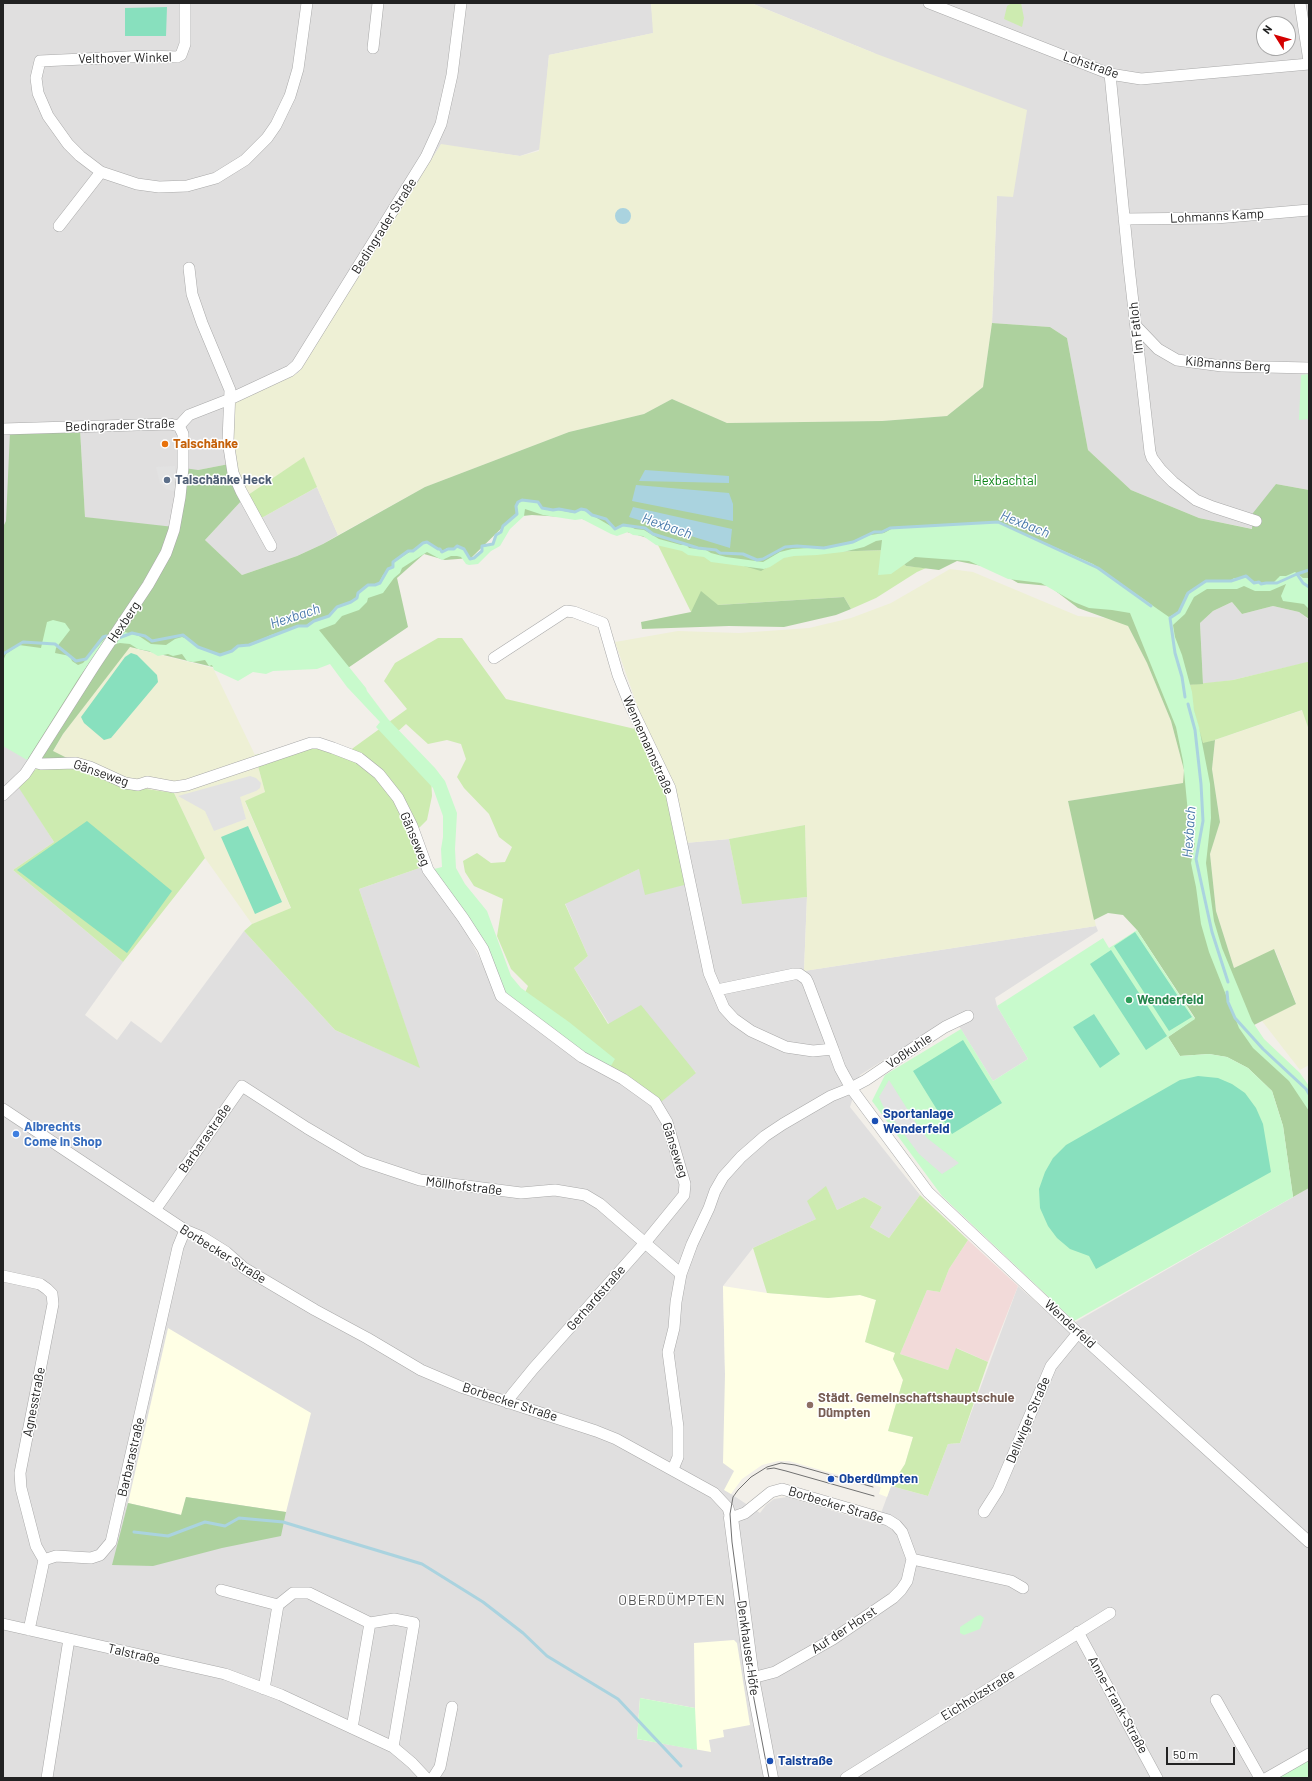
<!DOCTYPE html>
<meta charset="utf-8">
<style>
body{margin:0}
#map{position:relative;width:1312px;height:1781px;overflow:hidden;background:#f2efe9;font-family:Barlow,sans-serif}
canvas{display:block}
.frame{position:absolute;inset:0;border:4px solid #222;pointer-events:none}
.north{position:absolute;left:1256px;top:16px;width:40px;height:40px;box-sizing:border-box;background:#fff;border:1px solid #a7a7a7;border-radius:50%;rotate:307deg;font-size:11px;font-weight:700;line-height:16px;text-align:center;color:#222}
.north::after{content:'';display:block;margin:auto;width:14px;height:18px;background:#d40000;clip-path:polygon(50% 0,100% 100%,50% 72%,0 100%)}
.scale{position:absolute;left:1166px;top:1747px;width:69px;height:18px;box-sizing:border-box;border:2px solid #222;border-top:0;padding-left:5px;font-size:12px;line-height:14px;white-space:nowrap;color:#222;-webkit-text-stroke:3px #fff;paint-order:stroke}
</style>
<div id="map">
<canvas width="1312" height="1781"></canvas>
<div class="frame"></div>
<div class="north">N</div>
<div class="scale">50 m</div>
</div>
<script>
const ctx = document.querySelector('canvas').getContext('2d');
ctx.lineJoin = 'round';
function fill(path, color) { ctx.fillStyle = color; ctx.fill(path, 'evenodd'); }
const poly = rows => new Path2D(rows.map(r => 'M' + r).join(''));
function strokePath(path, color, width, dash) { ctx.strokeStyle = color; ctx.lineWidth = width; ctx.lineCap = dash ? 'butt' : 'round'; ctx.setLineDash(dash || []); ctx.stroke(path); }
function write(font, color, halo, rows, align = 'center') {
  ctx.font = font + ' Barlow,sans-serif'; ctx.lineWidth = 3; ctx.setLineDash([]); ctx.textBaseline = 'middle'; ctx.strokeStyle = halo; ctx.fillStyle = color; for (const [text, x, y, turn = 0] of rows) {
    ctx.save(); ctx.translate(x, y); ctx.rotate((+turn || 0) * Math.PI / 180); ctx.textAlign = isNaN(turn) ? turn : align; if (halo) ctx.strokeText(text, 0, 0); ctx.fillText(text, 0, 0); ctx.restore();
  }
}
fill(poly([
 [3,3,651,3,654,33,549,55,541,149,520,156,441,145,298,373,230,399,229,464,198,470,174,530,85,517,80,429,3,527],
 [751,3,1309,3,1309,490,1276,484,1253,529,1199,518,1131,490,1088,450,1067,338,1050,327,992,323,997,196,1013,196,874,53],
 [1264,24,1288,24,1288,48,1264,48],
 [317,487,338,535,323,544,297,556,242,575,205,540,244,498,258,520],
 [1232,602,1242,614,1273,606,1299,612,1308,619,1309,662,1233,680,1203,684,1200,623,1213,611],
 [3,741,33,762,18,785,54,842,13,870,123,962,85,1015,117,1040,131,1021,161,1043,244,931,335,1030,419,1067,359,889,431,864,499,996,654,1107,696,1072,609,1024,574,968,588,956,565,903,639,869,685,843,729,839,742,903,807,897,804,971,1096,926,1098,931,995,998,997,1006,1028,1059,993,1081,954,1018,938,1026,860,1075,850,1107,920,1195,889,1238,870,1227,882,1207,864,1197,837,1210,826,1187,816,1219,753,1248,723,1286,725,1374,735,1471,725,1490,760,1513,766,1505,774,1499,787,1497,877,1524,891,1486,928,1496,948,1444,960,1443,1018,1286,1065,1328,1309,1188,1309,1778,3,1778]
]), '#e0dfdf');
fill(poly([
 [968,1240,1018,1286,988,1362,957,1348,948,1370,900,1354,927,1290,940,1292,949,1269]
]), '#f2dad9');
fill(poly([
 [723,1286,767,1293,828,1298,860,1295,876,1300,865,1342,895,1353,893,1359,903,1380,888,1431,913,1437,905,1464,891,1486,887,1497,879,1494,881,1487,789,1461,778,1461,762,1465,742,1479,731,1494,724,1490,734,1471,723,1463,725,1374],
 [168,1328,311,1413,286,1512,186,1497,182,1515,128,1503],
 [734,1640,737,1643,750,1725,723,1730,724,1737,709,1740,711,1752,637,1739,640,1698,695,1708,694,1643]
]), '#ffffe5');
fill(poly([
 [651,3,751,3,874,53,1027,110,1013,197,997,196,992,323,983,387,947,416,882,421,727,423,672,399,644,414,569,432,425,487,338,535,304,458,245,497,234,472,231,400,298,373,441,144,520,156,539,151,549,55,653,33],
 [950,569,973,572,1078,616,1120,619,1128,626,1147,663,1171,721,1184,770,1183,783,1068,801,1096,926,804,971,807,897,805,825,729,839,685,843,615,642,678,631,739,633,809,628,851,618,891,603],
 [129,647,213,668,255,755,265,792,245,802,291,909,252,924,205,858,174,793,119,785,53,752,63,734],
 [1303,710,1309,730,1309,1065,1300,1070,1262,1021,1296,1003,1275,950,1234,968,1216,911,1210,854,1220,822,1212,769,1215,740]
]), '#eef0d5');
fill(poly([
 [1012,3,1021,3,1024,18,1022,27,1004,19,1007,6],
 [304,457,317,487,258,520,245,497],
 [656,541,792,553,889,550,906,566,926,568,917,572,876,598,851,609,844,597,718,605,691,612],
 [438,638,462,638,506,699,648,732,692,883,645,895,639,869,565,904,588,956,574,968,608,1024,641,1005,696,1073,655,1107,516,1013,528,986,511,969,497,936,503,899,474,886,465,872,463,861,477,853,491,863,505,862,512,847,499,837,489,814,464,788,457,777,466,759,461,744,447,740,428,744,406,724,395,734,431,777,432,796,427,820,417,830,431,864,359,889,420,1068,335,1030,244,931,252,924,291,908,245,801,265,792,255,755,303,743,349,751,407,709,384,681,395,663],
 [1307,662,1309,662,1309,730,1302,710,1203,744,1187,685,1233,680],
 [41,765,80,765,119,785,174,793,205,858,123,962,13,870,54,842,17,785],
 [805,825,807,897,742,904,729,839],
 [826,1186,837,1210,864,1197,882,1207,870,1227,889,1238,920,1195,968,1240,949,1269,940,1292,927,1290,900,1354,948,1370,956,1348,988,1362,960,1443,948,1444,928,1496,891,1486,905,1464,913,1437,888,1431,903,1380,893,1359,895,1353,865,1342,876,1300,860,1295,828,1298,767,1293,753,1248,816,1219,807,1201]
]), '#cdebb0');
fill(poly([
 [992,323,1050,327,1067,338,1088,450,1131,490,1199,518,1252,529,1253,513,1276,484,1309,490,1309,619,1299,612,1273,606,1242,614,1232,602,1213,611,1200,623,1203,684,1187,685,1203,743,1215,740,1212,769,1220,822,1210,854,1216,911,1234,968,1274,949,1296,1004,1250,1027,1272,1053,1309,1087,1309,1188,1293,1197,1283,1126,1272,1091,1248,1068,1227,1057,1209,1054,1180,1056,1168,1037,1195,1018,1137,930,1123,915,1108,913,1094,920,1068,801,1183,783,1184,770,1171,721,1147,663,1128,626,1078,608,1049,586,1018,583,992,568,957,561,939,570,906,566,889,550,792,553,761,571,579,518,532,515,513,517,471,558,445,560,424,554,397,578,408,627,342,672,296,635,213,667,130,647,63,734,53,751,69,759,41,765,33,762,3,741,3,527,6,521,10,432,80,429,85,517,174,527,165,553,148,585,123,625,149,586,166,553,175,530,181,498,184,468,198,470,229,464,235,482,244,498,205,540,242,575,297,556,323,544,425,487,569,432,644,414,672,399,727,423,882,421,947,416,983,387],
 [701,591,718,605,844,597,851,609,836,615,784,627,729,626,642,629,641,622,691,612],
 [186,1497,286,1512,281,1536,222,1548,153,1566,112,1565,128,1503,181,1515]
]), '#add19e');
fill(poly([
 [1309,374,1309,419,1299,420,1301,375],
 [522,500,537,502,542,508,553,511,558,510,574,513,581,510,585,511,614,528,619,528,625,524,635,529,644,530,659,539,681,545,686,544,689,548,706,550,711,553,726,557,763,562,780,552,792,549,824,547,856,542,864,536,884,533,895,527,998,522,1093,564,1169,617,1178,612,1184,602,1186,594,1206,580,1231,581,1234,578,1238,579,1246,576,1254,582,1258,581,1261,584,1274,582,1280,576,1286,576,1295,572,1303,578,1309,578,1309,609,1304,604,1283,601,1281,596,1286,584,1270,591,1255,591,1244,586,1237,589,1207,589,1194,597,1185,614,1173,625,1175,637,1182,655,1192,692,1194,710,1199,727,1210,784,1211,818,1206,863,1214,921,1222,948,1252,1021,1264,1039,1300,1073,1309,1086,1309,1111,1289,1081,1253,1048,1239,1028,1209,952,1201,924,1196,887,1193,873,1191,863,1195,844,1190,834,1183,761,1176,727,1130,613,1112,610,1089,608,1074,602,1041,583,1008,579,969,561,915,557,891,574,878,575,882,540,876,541,864,547,843,552,817,555,794,556,784,558,770,567,764,569,711,562,704,557,688,555,682,551,656,545,643,536,633,535,628,532,617,536,611,534,582,519,575,520,543,515,525,509,524,516,510,529,500,546,491,551,478,564,469,565,466,564,461,557,457,556,451,556,442,560,427,552,402,568,400,573,394,578,383,593,368,598,367,602,359,610,342,616,335,624,319,630,366,688,367,691,388,719,435,768,445,781,457,813,455,849,456,868,465,884,487,911,511,976,521,988,569,1022,615,1059,609,1069,591,1061,506,995,505,991,495,977,430,870,442,867,441,849,443,837,443,816,433,788,376,727,380,722,347,687,330,664,317,669,273,671,266,674,253,672,238,681,214,670,212,665,209,666,205,660,193,662,187,661,182,654,173,656,168,654,158,656,149,651,138,649,130,644,120,643,101,647,80,676,27,760,3,746,3,661,6,654,19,645,41,648,47,622,53,620,65,623,70,630,56,648,55,653,70,656,72,661,78,665,83,663,107,636,120,635,125,632,139,636,151,644,166,645,175,639,182,637,190,640,197,647,220,655,231,651,238,646,249,645,271,635,298,626,305,626,312,621,329,616,336,607,350,603,357,599,357,593,367,585,374,586,379,583,383,575,391,568,393,563,423,543,427,543,437,549,439,549,441,553,447,548,453,549,456,546,464,549,470,560,473,558,476,554,481,551,481,546,489,546,495,540,496,535,501,533,503,527,517,515,516,506,518,502],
 [1137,930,1195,1019,1168,1037,1180,1056,1209,1054,1227,1057,1248,1068,1272,1091,1283,1126,1293,1197,1074,1321,942,1196,872,1101,885,1075,961,1029,993,1081,1028,1059,997,1006,1103,938,1109,948],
 [980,1615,984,1618,980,1629,964,1635,960,1633,960,1627,977,1616],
 [640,1698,695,1708,697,1750,637,1739],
 [1309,1760,1309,1778,1276,1778]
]), '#c8facc');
fill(poly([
 [167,7,166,36,125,36,125,8],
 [131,653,137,655,157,675,158,682,111,738,104,740,84,723,81,717,125,657],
 [87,821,172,891,127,953,17,870],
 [248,826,282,902,255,914,221,837],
 [1135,932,1192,1017,1169,1031,1114,946],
 [1111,950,1167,1036,1146,1050,1090,964],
 [1094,1014,1120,1054,1100,1068,1073,1027],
 [963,1040,1002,1103,952,1134,913,1071],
 [1198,1076,1218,1078,1232,1084,1245,1093,1256,1108,1263,1124,1271,1172,1096,1269,1089,1256,1070,1249,1057,1238,1048,1226,1040,1208,1039,1189,1045,1172,1053,1158,1066,1145,1180,1080]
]), '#88e0be');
fill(poly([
 [175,466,175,492,166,489,160,483,156,467],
 [250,776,256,778,261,783,260,788,256,791,240,797,246,819,214,831,205,811,178,796],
 [889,1080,916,1123,927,1138,959,1163,942,1174,919,1154,883,1106,879,1097]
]), '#e2e2e2');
fill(poly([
 '615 216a8 8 0 1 1 16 0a8 8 0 1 1-16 0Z',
 [645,470,729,476,729,483,639,481],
 [636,485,729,493,733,504,733,521,632,501],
 [633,507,732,529,730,548,629,517]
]), '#aad3df');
strokePath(poly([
 [1297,574,1309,570],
 [116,639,132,633,145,636,152,641,183,635,198,647,220,655,232,651,238,646,249,645,298,626,307,626,314,621,329,616,337,607,351,602,357,598,358,593,368,585,375,585,380,583,388,569,393,567,393,562,408,551,413,551,423,543,427,542,438,549,440,549,442,552,448,549,454,549,457,546,464,549,470,559,474,558,482,551,482,546,493,544,496,535,501,532,503,526,517,514,516,506,518,502,522,500,538,502,542,508,553,510,559,509,575,512,581,509,586,510,592,515,606,519,615,529,623,525,645,528,653,534,698,548,716,550,720,553,743,554,757,560,763,559,785,547,797,546,824,548,853,542,874,532,882,532,890,528,998,522,1098,568,1151,606],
 [3,654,23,642,55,644,76,661,86,659,103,637,106,636,111,637],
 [1185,697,1182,677,1175,653,1170,618,1179,612,1188,593,1206,581,1231,581,1246,576,1254,583,1259,582,1261,584,1266,583,1277,583,1297,574,1303,583,1309,587],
 [1188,704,1195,730,1201,784,1203,821,1196,859,1212,932,1228,982],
 [1227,992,1228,1002,1235,1018,1263,1049,1306,1089,1309,1094],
 [134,1532,168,1536,205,1522,225,1526,239,1518,283,1522,422,1564,483,1602,523,1633,547,1656,618,1699,681,1766]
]), '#aad3df', 3);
const minor = poly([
 [185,3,185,44,181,55,177,57,148,56,40,61,36,78,38,93,48,116,68,144,80,156,101,172,137,184,159,187,187,186,216,178,245,160,267,138,276,125,290,96,298,69,307,3],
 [929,3,1110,74,1141,79,1309,64],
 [1300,3,1309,61],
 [373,48,378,3],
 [1110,74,1129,267,1150,452,1152,458,1161,470,1173,482,1196,500,1213,507,1256,521],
 [1124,219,1216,218,1309,210],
 [59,226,101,172],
 [189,268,192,294,202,323,230,390,228,441,233,473,241,491,271,546],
 [1136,326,1158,349,1177,360,1222,366,1309,368],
 [179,426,189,415,230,399,290,371,297,365,426,157,441,124,452,75,461,3],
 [3,429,170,424,179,426],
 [494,658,566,611,574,612,603,623,618,675,630,705,670,788,709,973,724,1008,734,1019,751,1031,786,1047,813,1051,833,1049,840,1068,851,1088,928,1192,1078,1333,1309,1542],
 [33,762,41,764,76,763,90,767,125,783,138,785,147,782,174,787,187,785,311,743,318,743,333,748,359,758,379,774,398,798,412,826,428,870,463,918,483,949,501,996,582,1057,623,1079,655,1102,667,1122,685,1184,684,1195,644,1244,533,1369,511,1396,508,1403],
 [3,795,25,774,33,762,94,666,148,585,166,553,174,530,180,497,183,468,183,434,179,426],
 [717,990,794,974,799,974,806,979,808,983,833,1049],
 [3,1109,185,1230,202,1237,226,1252,244,1268,315,1310,367,1338,421,1370,461,1387,596,1431,616,1439,714,1493,728,1508,731,1518,745,1513,771,1492,782,1489,888,1520,896,1525,902,1532,912,1559,907,1581,901,1590,893,1598,833,1639,775,1672,752,1678],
 [155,1210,242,1086,307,1128,363,1161,420,1180,521,1193,555,1190,585,1195,600,1204,681,1274],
 [3,1276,40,1284,47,1289,52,1294,53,1304,20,1473,21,1488,36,1546,44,1560],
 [673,1469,678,1457,678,1427,668,1352,674,1328,676,1302,681,1274,692,1244,709,1208,715,1191,723,1177,741,1157,765,1136,783,1124,831,1096,851,1088,866,1080,925,1040,945,1027,968,1016],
 [984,1512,998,1490,1051,1366,1078,1333],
 [912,1559,1011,1581,1023,1588],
 [44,1560,56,1556,91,1558,100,1555,111,1542,178,1247,185,1230],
 [221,1590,278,1605],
 [370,1623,394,1619,414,1623,393,1747],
 [3,1624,225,1674,281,1695,393,1747,412,1763,426,1778],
 [29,1630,44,1560],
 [1078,1632,1157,1778],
 [264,1689,278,1605,293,1593,309,1593,370,1623,352,1728],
 [1216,1700,1260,1778],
 [47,1778,69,1639],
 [433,1778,440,1767,452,1707],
 [846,1778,1110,1613],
 [1267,1778,1309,1754]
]);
const tertiary = poly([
 [731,1518,752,1678,771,1778]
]);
strokePath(minor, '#a9a9a9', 12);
strokePath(tertiary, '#a9a9a9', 15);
strokePath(minor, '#fff', 11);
strokePath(tertiary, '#fff', 14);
strokePath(poly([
 [767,1469,774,1468,786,1471,874,1496],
 [769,1778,750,1678,732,1542,730,1514,733,1497,738,1490,751,1477,767,1467,781,1463,795,1465,873,1487]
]), '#707070', 1);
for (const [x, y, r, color] of [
 [165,444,4,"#e8710a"],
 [167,480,4,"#5c6f8a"],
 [1129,1000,4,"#2e9e5b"],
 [875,1121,4,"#1a4fb4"],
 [16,1134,4,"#3f7fe0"],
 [810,1405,4,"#8d6e63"],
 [831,1479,4,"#1a4fb4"],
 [770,1761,4,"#1a4fb4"]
]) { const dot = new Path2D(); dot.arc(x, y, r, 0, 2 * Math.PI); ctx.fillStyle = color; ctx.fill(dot); strokePath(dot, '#fff', 1.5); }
write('13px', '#222', '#fff', [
 ["Velthover Winkel",125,58,-1],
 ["Lohstraße",1091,65,19],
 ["Lohmanns Kamp",1217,216,-3],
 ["Bedingrader Straße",384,226,-58],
 ["Im Fatloh",1136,328,-96],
 ["Kißmanns Berg",1228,364,4],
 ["Bedingrader Straße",120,425,-2],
 ["Hexberg",124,622,-56],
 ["Wennemannstraße",648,745,66],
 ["Gänseweg",101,773,19],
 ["Gänseweg",415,839,67],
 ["Voßkuhle",909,1051,-34],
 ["Barbarastraße",205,1138,-55],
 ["Gänseweg",675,1150,72],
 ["Möllhofstraße",464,1186,7],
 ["Borbecker Straße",223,1254,32],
 ["Gerhardstraße",596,1298,-49],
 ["Wenderfeld",1070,1324,43],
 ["Agnesstraße",34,1402,-79],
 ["Borbecker Straße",510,1402,18],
 ["Dellwiger Straße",1028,1420,-67],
 ["Barbarastraße",131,1457,-77],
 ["Borbecker Straße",836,1505,17],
 ["Auf der Horst",844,1630,-33],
 ["Denkhauser Höfe",748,1648,82],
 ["Talstraße",134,1654,13],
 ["Eichholzstraße",978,1695,-32],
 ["Anne-Frank-Straße",1118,1705,61]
]);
write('bold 13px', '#c56008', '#fff', [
 ["Talschänke",173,444]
], 'left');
write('bold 13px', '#4e5e75', '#fff', [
 ["Talschänke Heck",175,480]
], 'left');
write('13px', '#0c8416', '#fff', [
 ["Hexbachtal",1005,481]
]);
write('bold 13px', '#27864d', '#fff', [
 ["Wenderfeld",1137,1000]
], 'left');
write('bold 13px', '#164399', '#fff', [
 ["Sportanlage",883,1114],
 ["Wenderfeld",883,1129],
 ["Oberdümpten",839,1479],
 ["Talstraße",778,1761]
], 'left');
write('bold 13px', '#366cbe', '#fff', [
 ["Albrechts",24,1127],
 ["Come in Shop",24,1142]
], 'left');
write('bold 13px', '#785e54', '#fff', [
 ["Städt. Gemeinschaftshauptschule",818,1398],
 ["Dümpten",818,1413]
], 'left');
write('italic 14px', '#4a7aab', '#fff', [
 ["Hexbach",1025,524,22],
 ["Hexbach",667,526,19],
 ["Hexbach",295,616,-18],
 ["Hexbach",1189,832,-86]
]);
ctx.letterSpacing = '1px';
write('14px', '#555', '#fff', [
 ["OBERDÜMPTEN",672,1600]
]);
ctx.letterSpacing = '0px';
</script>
